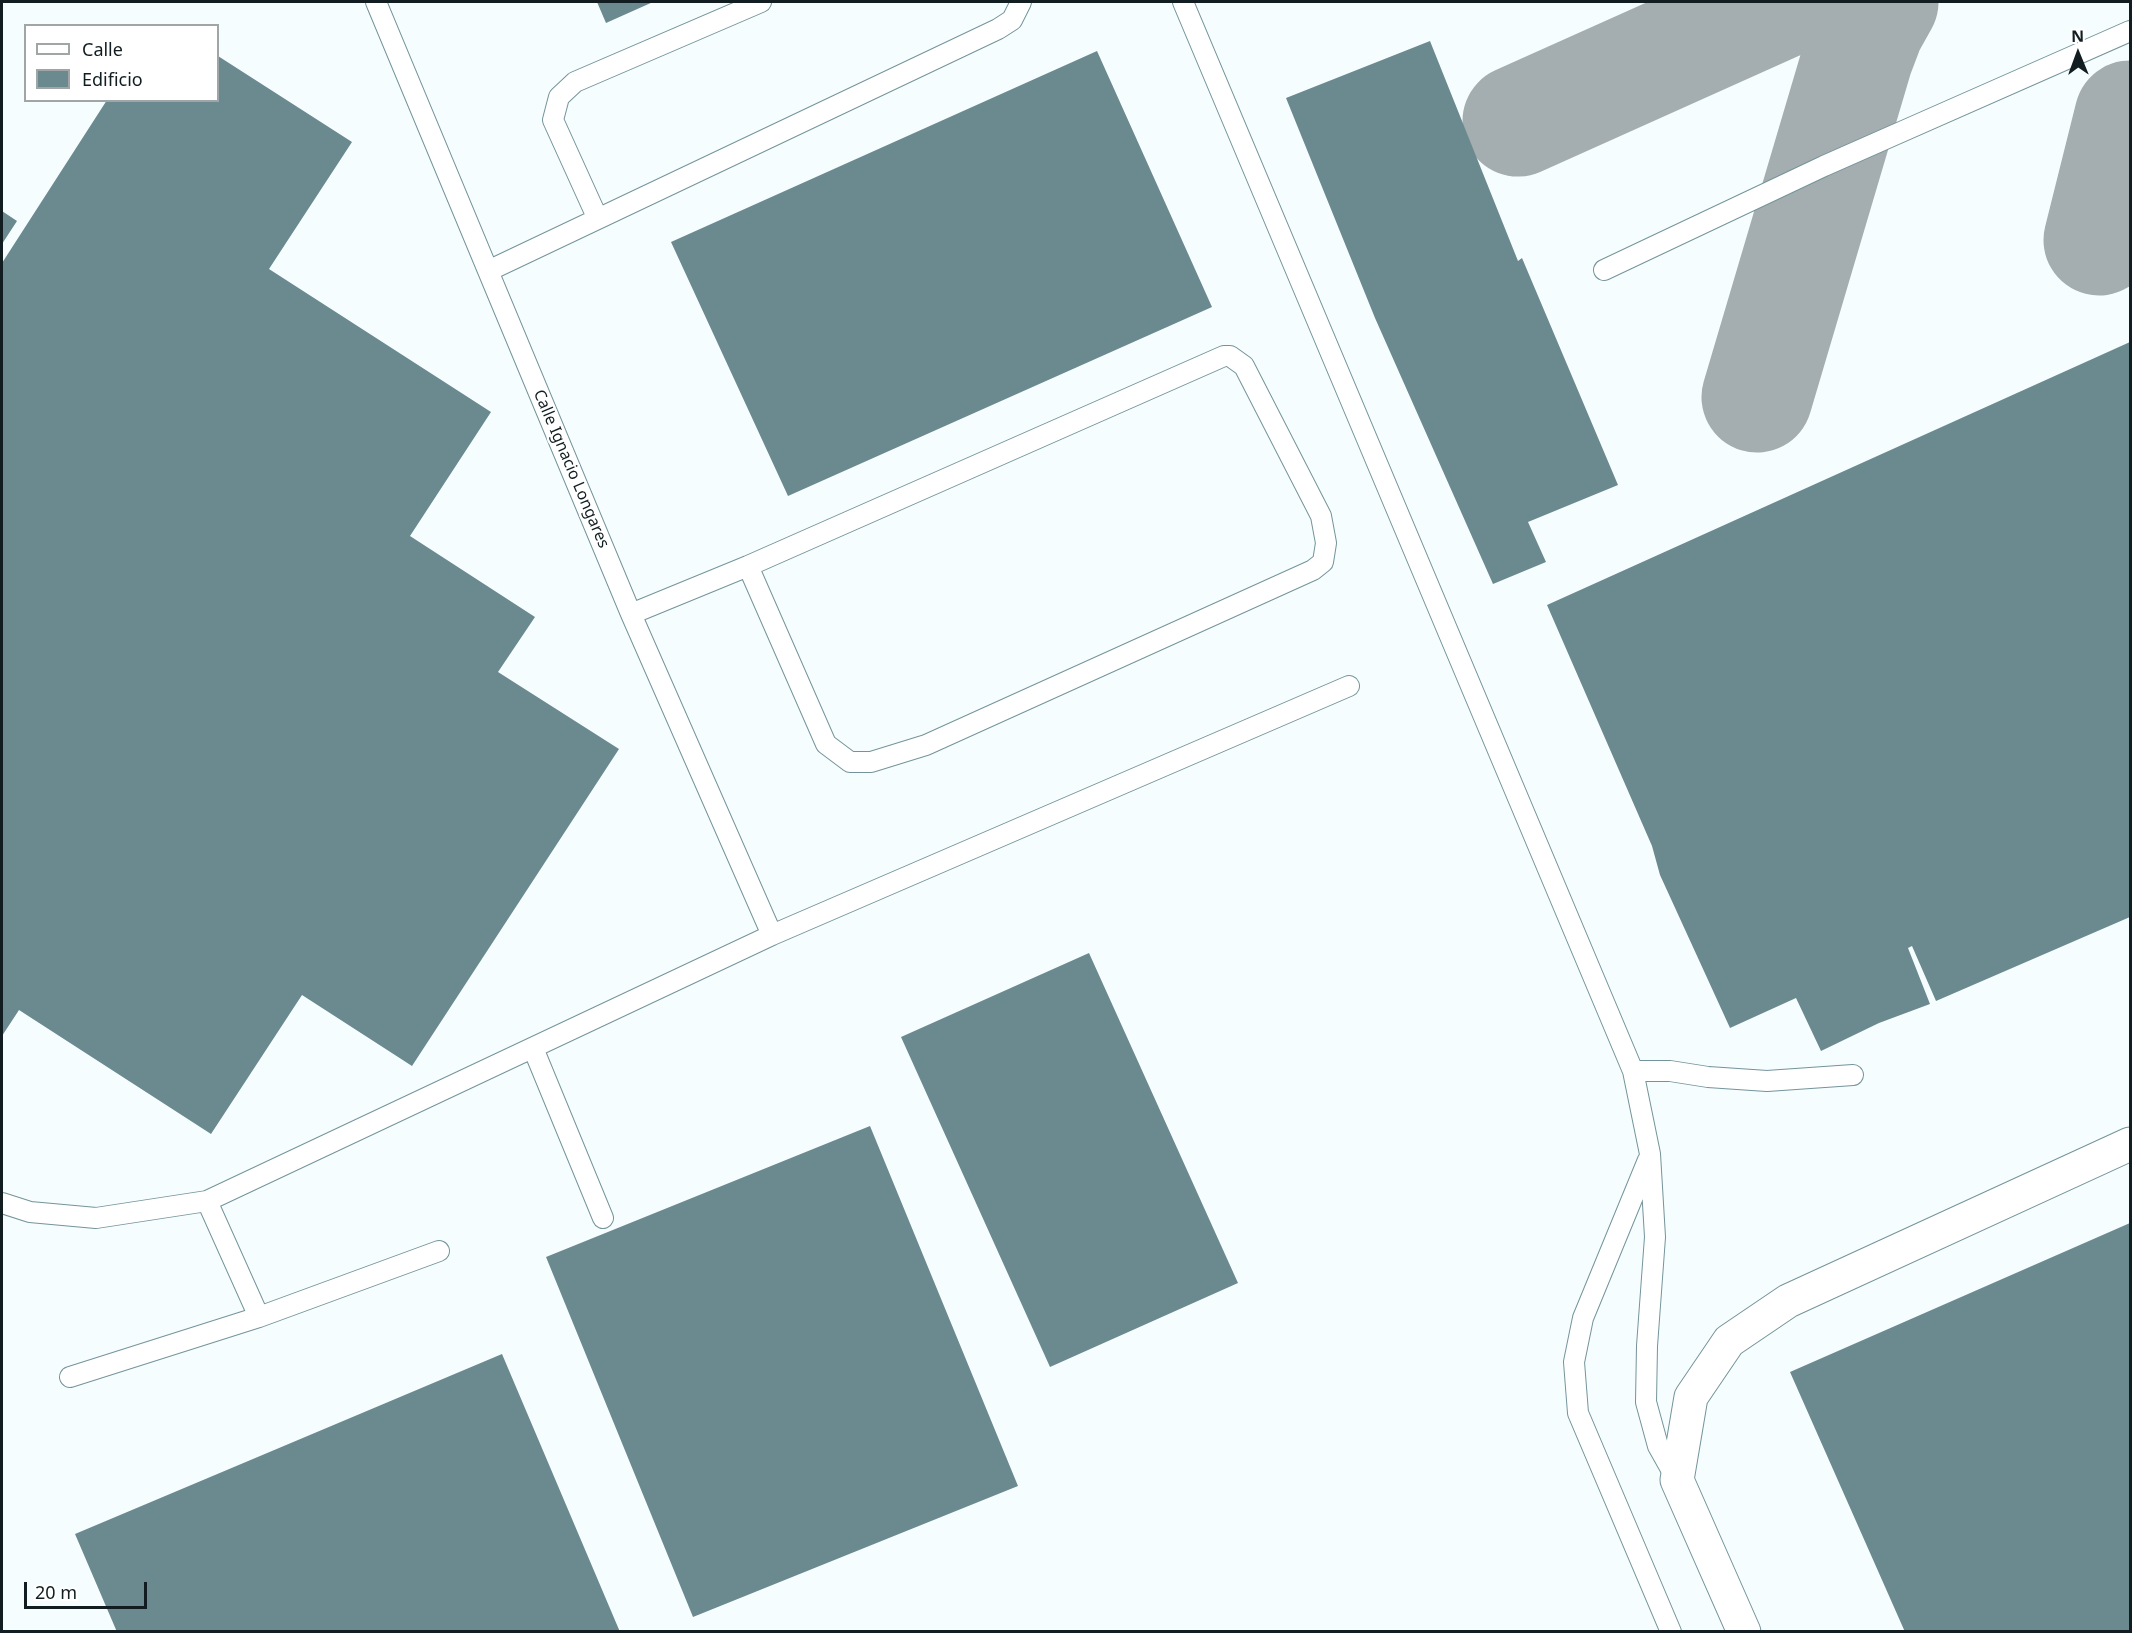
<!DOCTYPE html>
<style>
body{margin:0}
#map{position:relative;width:2132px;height:1633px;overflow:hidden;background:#f6fdfe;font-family:"Noto Sans",sans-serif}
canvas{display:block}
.frame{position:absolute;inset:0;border:3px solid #111d20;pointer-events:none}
.legend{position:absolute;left:24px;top:24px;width:195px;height:78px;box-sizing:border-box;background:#fff;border:2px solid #a0a5a6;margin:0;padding:8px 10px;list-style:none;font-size:18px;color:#111d20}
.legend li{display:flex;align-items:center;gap:12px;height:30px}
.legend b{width:30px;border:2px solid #a0a5a6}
.north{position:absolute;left:2048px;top:24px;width:60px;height:60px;-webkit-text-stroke:4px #fff;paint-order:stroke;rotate:359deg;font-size:16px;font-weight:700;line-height:24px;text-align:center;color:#111d20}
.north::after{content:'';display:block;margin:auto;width:21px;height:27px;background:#111d20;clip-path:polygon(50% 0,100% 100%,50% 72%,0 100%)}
.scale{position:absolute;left:24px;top:1582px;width:123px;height:27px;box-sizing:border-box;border:3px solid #111d20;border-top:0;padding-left:8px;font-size:18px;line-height:21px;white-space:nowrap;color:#111d20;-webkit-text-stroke:4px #fff;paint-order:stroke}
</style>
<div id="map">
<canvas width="2132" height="1633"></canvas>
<div class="frame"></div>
<ul class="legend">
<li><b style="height:8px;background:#fff"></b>Calle</li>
<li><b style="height:16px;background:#6b8a90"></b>Edificio</li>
</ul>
<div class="north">N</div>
<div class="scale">20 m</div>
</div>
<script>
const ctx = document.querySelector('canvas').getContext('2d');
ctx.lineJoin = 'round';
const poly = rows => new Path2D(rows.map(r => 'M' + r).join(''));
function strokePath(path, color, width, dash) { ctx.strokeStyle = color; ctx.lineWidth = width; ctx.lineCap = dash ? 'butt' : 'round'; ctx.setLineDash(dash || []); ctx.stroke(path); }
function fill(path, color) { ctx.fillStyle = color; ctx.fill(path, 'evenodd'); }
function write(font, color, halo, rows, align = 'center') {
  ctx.font = font + ' "Noto Sans",sans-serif'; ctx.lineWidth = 4.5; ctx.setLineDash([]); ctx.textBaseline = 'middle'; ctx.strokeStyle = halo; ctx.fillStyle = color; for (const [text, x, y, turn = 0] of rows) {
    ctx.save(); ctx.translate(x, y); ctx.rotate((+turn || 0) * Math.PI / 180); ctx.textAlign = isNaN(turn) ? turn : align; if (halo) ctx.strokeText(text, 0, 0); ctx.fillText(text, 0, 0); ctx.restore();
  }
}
strokePath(poly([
 [1518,121,1783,2],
 [2099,240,2130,116],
 [1757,397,1858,56,1869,27,1883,2]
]), '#a4adaf', 111);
fill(poly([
 [597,2,653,2,606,23],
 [1430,41,1518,261,1522,258,1618,485,1528,522,1546,562,1493,584,1375,318,1286,98],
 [1097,51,1212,307,788,496,671,242],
 [218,56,352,142,269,269,491,412,410,536,535,617,498,672,619,749,412,1066,302,995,211,1134,19,1010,2,1036,2,263,107,100,218,100],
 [2,211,17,221,2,244],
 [2130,342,2130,917,1936,1001,1912,946,1908,948,1930,1004,1879,1023,1821,1051,1796,998,1730,1028,1660,875,1652,846,1547,605],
 [1089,953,1238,1283,1050,1367,901,1037],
 [870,1126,1018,1486,693,1617,546,1257],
 [2130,1223,2130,1632,1905,1632,1790,1372],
 [502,1354,620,1632,117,1632,75,1534]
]), '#6b8a90');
const lane = poly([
 [376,2,631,614,772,935],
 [1183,2,1633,1071,1650,1154,1655,1237,1647,1346,1646,1402,1658,1446,1676,1478],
 [597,217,553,120,559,97,575,82,761,2],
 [1604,270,1824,166,2130,31],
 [488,271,998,29,1012,20,1021,2],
 [631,614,748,566,1224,356,1230,356,1244,366,1321,516,1326,543,1323,562,1313,570,926,745,871,762,850,762,826,744,748,566],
 [533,1048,603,1218],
 [1633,1071,1670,1071,1708,1077,1767,1081,1853,1075],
 [1648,1160,1583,1318,1574,1362,1578,1413,1671,1632],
 [2,1203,30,1212,96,1218,207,1201,772,935,1349,686],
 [259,1317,439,1251],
 [70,1377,259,1317,207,1201]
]);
const street = poly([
 [1744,1632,1677,1480,1691,1397,1729,1341,1788,1301,2130,1144]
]);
strokePath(lane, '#74949b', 22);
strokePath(street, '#74949b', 35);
strokePath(lane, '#fff', 20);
strokePath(street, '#fff', 33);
write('16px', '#111d20', '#fff', [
 ["Calle Ignacio Longares",571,469,67]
]);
</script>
